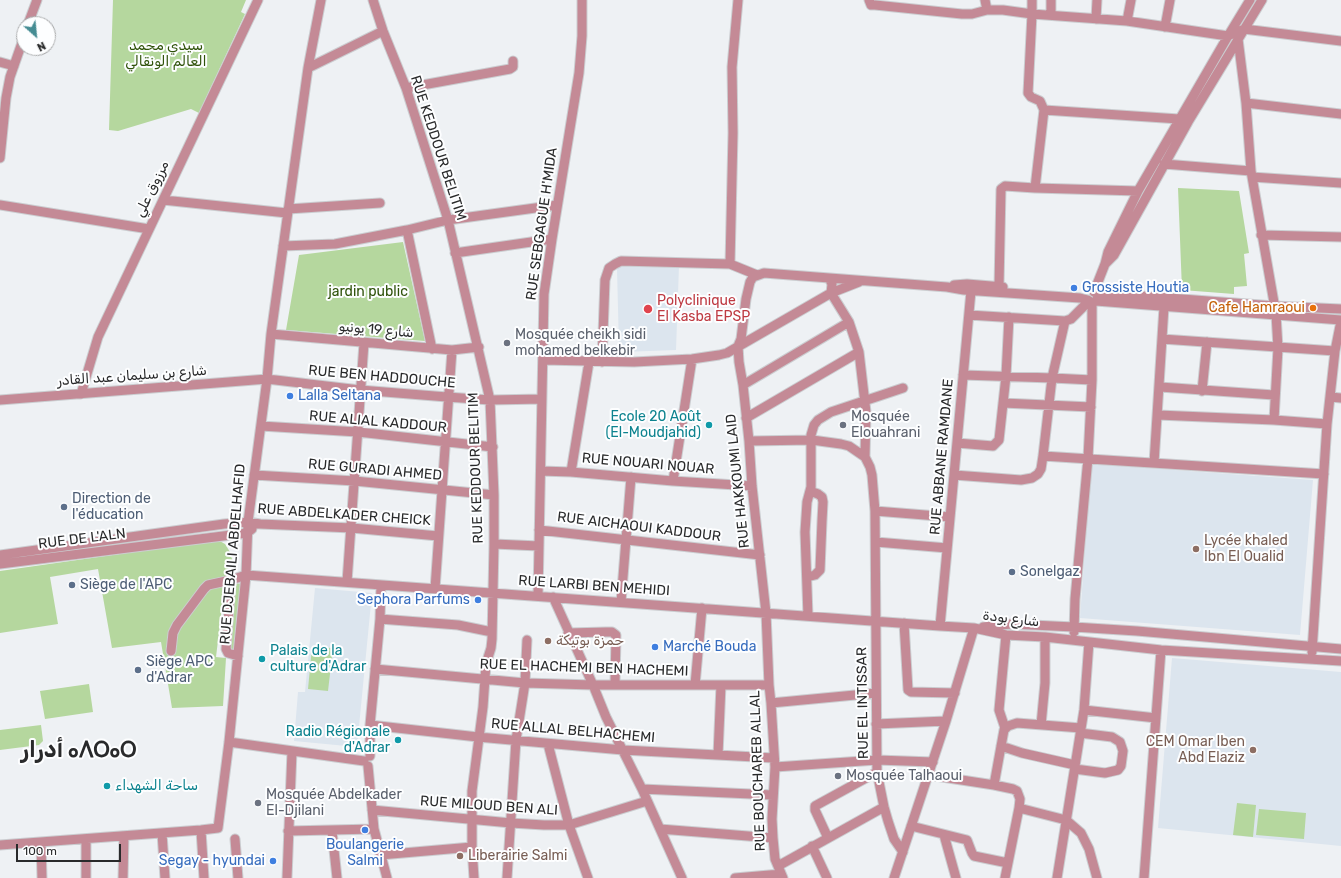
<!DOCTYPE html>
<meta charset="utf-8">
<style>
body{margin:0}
#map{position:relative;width:1341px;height:878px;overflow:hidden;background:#eef1f4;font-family:Rubik,sans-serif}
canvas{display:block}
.north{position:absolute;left:16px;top:16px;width:40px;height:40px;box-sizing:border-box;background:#fdfeff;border:1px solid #a8a9aa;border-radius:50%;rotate:153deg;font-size:11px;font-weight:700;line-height:16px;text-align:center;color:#292a2b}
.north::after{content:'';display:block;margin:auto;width:14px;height:18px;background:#458c93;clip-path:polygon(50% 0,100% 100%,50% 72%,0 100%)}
.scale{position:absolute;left:16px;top:844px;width:105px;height:18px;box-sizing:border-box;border:2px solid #292a2b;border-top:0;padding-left:5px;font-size:12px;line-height:14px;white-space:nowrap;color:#292a2b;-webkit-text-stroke:3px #fdfeff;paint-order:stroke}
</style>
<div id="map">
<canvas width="1341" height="878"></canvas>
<div class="north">N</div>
<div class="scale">100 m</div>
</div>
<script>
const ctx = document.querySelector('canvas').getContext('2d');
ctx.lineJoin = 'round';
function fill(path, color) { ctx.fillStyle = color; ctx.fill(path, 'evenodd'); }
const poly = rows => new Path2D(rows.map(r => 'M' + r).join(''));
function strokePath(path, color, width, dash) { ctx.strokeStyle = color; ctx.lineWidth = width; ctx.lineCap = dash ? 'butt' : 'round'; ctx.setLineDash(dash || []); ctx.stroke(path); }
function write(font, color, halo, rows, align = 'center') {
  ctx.font = font + ' Rubik,"Noto Naskh Arabic","Noto Sans Tifinagh",sans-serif'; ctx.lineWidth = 4; ctx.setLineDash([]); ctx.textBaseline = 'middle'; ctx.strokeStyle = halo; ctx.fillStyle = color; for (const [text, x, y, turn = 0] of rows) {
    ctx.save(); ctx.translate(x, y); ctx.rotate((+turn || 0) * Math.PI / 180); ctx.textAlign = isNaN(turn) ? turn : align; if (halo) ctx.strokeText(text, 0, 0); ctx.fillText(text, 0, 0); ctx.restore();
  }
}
fill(poly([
 [623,263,679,266,676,350,622,352,619,348,617,269],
 [1091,464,1313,480,1300,635,1080,618],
 [315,588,372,593,357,747,294,741,298,692,305,692],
 [1172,658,1341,672,1341,846,1158,828]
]), '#dce5ee');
fill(poly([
 [113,0,246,0,241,12,245,14,199,113,191,109,118,131,109,130],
 [1178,188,1239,191,1249,253,1244,254,1247,286,1234,287,1234,294,1182,290],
 [403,242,425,341,286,330,299,255],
 [218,540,225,544,230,552,235,570,226,574,216,657,226,658,223,706,172,708,161,642,112,648,98,569,50,577,58,624,0,633,0,571],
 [235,583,241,584,234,651,228,650],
 [312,647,333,648,328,691,308,689],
 [89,684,93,712,45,719,40,691],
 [41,725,43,741,39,745,0,750,0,730],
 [1237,803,1256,805,1253,837,1233,835],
 [1259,809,1306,813,1304,839,1256,835]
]), '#b5d79e');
const minor = poly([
 [373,0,383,31,406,88,448,220,490,400,494,495,494,544,492,639,491,648,486,664,483,707,472,791,472,847,474,878],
 [869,0,871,5,875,5,962,14,972,14,987,10],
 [985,0,987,10,1003,10,1032,14,1127,21,1228,36,1244,29,1341,41],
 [1051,0,1051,14],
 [1096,19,1097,0],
 [1127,21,1131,0],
 [28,24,37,0],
 [1165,27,1170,0],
 [1238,39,1246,103,1251,171,1276,314,1278,348,1274,420],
 [0,62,14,66],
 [308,68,383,31],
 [406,88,510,69,513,67,513,61],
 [1246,103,1341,114],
 [1044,110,1179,119],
 [0,158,6,98,10,77,24,37],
 [1164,164,1251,171],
 [1252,177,1341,183],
 [1035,188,1138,191],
 [163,200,287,213],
 [0,205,149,229],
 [288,209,380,203],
 [407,230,432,349],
 [1261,235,1341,237],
 [283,246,335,244,407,230,448,220,557,205],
 [455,253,552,239],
 [1106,263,1114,255,1188,122,1262,0],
 [730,264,733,133,732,67,738,0],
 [829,278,832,284,831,293,849,322,859,352,866,412,865,457],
 [954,285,967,284,1003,287],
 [999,286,1001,189,1005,186,1035,188,1044,110,1040,101,1031,97,1028,93,1032,14,1032,0],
 [1094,292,1105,264,1108,252,1138,191,1228,36,1250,0],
 [1097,295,1103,294,1129,295,1274,306,1341,309],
 [1096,301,1341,320],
 [969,315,1065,321],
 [271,334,452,350,479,347],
 [1162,339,1335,351],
 [543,360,634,362,692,359,719,355,727,353,831,293,859,282],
 [602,362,605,280,609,268,615,264,621,261,730,264,757,275],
 [963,375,1052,378,1092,380],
 [743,385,849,322],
 [1160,387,1274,395],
 [1202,391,1207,342],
 [81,394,98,337,258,0],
 [1331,397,1341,398],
 [0,400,267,379,360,390,447,397,490,400,542,399],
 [1003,403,1091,407],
 [1158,415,1274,420,1327,424],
 [746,418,859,352],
 [261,426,358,432,493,447],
 [749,441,812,440,841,444,849,446,865,457,870,467,872,475,875,511,877,772,884,807,888,821,894,839,903,852],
 [957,443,993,446,999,440,1006,376,1009,317],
 [1043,456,1324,474],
 [1154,463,1164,307],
 [541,471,571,472,673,481,752,486],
 [571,472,589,362],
 [254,475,355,481,494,495],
 [954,475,1021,480,1032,478,1038,474,1041,469,1043,456,1052,378,1065,321,1071,319,1089,301],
 [673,481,692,359],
 [875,511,950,517],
 [539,530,760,555],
 [876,542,947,548],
 [494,544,539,546],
 [0,555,224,524,248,522,260,524,352,528,438,536],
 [0,564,247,533,252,529],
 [807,577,815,575,820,570,822,521,823,502,822,497,818,494,810,491],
 [231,580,226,649,228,653,238,656],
 [347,582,364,343],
 [435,589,452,350],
 [538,596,544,294,552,239,579,73,582,36,582,0],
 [553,597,593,685,606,717,642,789,682,878],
 [621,602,631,477],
 [808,616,805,532,807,502,811,487,811,435,814,425,818,420,831,412,903,388],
 [380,619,458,625,492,632],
 [904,623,908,690,911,692,955,693],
 [940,626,971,291],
 [983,627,1011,624,1074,627,1137,631,1341,649],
 [1074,632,1075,599,1088,458,1092,380,1092,302],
 [568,633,606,632,612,632,616,635,615,684],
 [171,651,173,633,177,625,204,589,208,585,231,580,246,575,940,626,974,628,1006,635,1045,637,1161,650,1341,661],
 [1312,652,1327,424,1335,351,1341,321],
 [375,669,525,683,593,685,769,685],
 [695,685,702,608],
 [771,703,876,693],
 [1084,710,1156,718],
 [876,724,946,721],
 [370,725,478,737,623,750,774,758],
 [1041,725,1045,683,1045,637],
 [1005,728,999,710,1006,635],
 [229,742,364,761],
 [548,744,569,825,588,878],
 [1001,746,1022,753,1075,765],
 [718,755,721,685],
 [370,756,370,725,380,619,381,585],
 [368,766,374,829,387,878],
 [775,767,877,760,933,762],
 [1075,769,1105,773,1118,770,1121,766,1123,751,1120,742,1112,737,1080,733],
 [929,775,994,785,1013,789,1017,791,1020,799,1019,808,1005,878],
 [994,785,1004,730,1008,726,1017,723,1081,728],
 [642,789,773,795],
 [1019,808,1066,820,1081,833,1089,849,1097,878],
 [372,810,511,823,544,825,569,825,647,801],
 [911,826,967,840,972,853,974,856,1008,863],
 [660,829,773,838],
 [201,830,204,878],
 [288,831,374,829],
 [332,831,337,878],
 [162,833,165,878],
 [944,835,956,878],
 [828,838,815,810,815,806,877,772],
 [86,839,86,878],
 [235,839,238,878],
 [41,842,42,878],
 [0,845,201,830,218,828,229,742,246,575,248,522,267,379,271,334,308,68,321,0],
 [812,846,827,878],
 [380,855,472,847],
 [778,866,884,807],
 [123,878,124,836],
 [287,878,292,751],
 [507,878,516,740,525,683,527,640],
 [735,878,781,874],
 [783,878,775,859,773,838,772,819,775,767,771,703,769,685,766,613,752,486,749,441,743,385,739,362,738,346,741,339,746,299,750,282,753,277,764,273,947,287,964,290,1080,298,1088,300],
 [894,878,946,721,974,628],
 [1057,878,1084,710,1089,642],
 [1144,878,1161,650]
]);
strokePath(minor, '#cbcdd0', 11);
strokePath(minor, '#c48a96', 9);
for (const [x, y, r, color] of [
 [1074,288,4,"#3f7fe0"],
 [1313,308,4,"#e8710a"],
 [648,309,5,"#e0444e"],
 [507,343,4,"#6b7280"],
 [290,396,4,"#3f7fe0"],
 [709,425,4,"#0f9aa8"],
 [843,425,4,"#6b7280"],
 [64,507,4,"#5c6f8a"],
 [1196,549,4,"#8d6e63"],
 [1012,572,4,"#5c6f8a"],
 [72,585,4,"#5c6f8a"],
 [478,600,4,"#3f7fe0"],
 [548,641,4,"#8d6e63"],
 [655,647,4,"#3f7fe0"],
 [262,659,4,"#0f9aa8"],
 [138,670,4,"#5c6f8a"],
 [398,740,4,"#0f9aa8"],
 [1253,750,4,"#8d6e63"],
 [838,776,4,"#6b7280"],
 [107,786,4,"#0f9aa8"],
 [258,803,4,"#6b7280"],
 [365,830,4,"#3f7fe0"],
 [460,856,4,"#8d6e63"],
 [273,861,4,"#3f7fe0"]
]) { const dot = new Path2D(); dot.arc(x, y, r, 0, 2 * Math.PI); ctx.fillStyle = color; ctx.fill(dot); strokePath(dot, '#fdfeff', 1.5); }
write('14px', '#2e5108', '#fdfeff', [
 ["سيدي محمد",166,46],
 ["العالم الونقالي",166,62],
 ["jardin public",368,292]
]);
write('14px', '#292a2b', '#fdfeff', [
 ["RUE KEDDOUR BELITIM",438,148,72],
 ["مرزوق علي",152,189,-64],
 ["RUE SEBGAGUE H'MIDA",542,224,-82],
 ["شارع 19 يونيو",376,330,5],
 ["شارع بن سليمان عبد القادر",132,376,-4],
 ["RUE BEN HADDOUCHE",382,377,5],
 ["RUE ALIAL KADDOUR",378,422,5],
 ["RUE ABBANE RAMDANE",942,457,-85],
 ["RUE NOUARI NOUAR",648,464,5],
 ["RUE KEDDOUR BELITIM",476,468,-92],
 ["RUE GURADI AHMED",375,470,5],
 ["RUE HAKKOUMI LAID",738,481,-96],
 ["RUE ABDELKADER CHEICK",344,515,4],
 ["RUE AICHAOUI KADDOUR",639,527,7],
 ["RUE DE L'ALN",82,539,-7],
 ["RUE DJEBAILI ABDELHAFID",233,554,-85],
 ["RUE LARBI BEN MEHIDI",594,586,4],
 ["شارع بودة",1011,619,7],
 ["RUE EL HACHEMI BEN HACHEMI",584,668,2],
 ["RUE EL INTISSAR",863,703,-91],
 ["RUE ALLAL BELHACHEMI",573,731,5],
 ["RUE BOUCHAREB ALLAL",758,771,-92],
 ["RUE MILOUD BEN ALI",489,806,4]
]);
write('14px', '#366cbe', '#fdfeff', [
 ["Grossiste Houtia",1082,288],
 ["Lalla Seltana",298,396],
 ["Sephora Parfums",470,600,"right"],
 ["Marché Bouda",663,647],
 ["Boulangerie",365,845,"center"],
 ["Salmi",365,861,"center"],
 ["Segay - hyundai",265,861,"right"]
], 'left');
write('14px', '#be3a42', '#fdfeff', [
 ["Polyclinique",657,301],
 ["El Kasba EPSP",657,317]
], 'left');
write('14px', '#c56008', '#fdfeff', [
 ["Cafe Hamraoui",1305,308]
], 'right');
write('14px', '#5b616d', '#fdfeff', [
 ["Mosquée cheikh sidi",515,335],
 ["mohamed belkebir",515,351],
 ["Mosquée",851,417],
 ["Elouahrani",851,433],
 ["Mosquée Talhaoui",846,776],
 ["Mosquée Abdelkader",266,795],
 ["El-Djilani",266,811]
], 'left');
write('14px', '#0d838f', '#fdfeff', [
 ["Ecole 20 Août",701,417],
 ["(El-Moudjahid)",701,433],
 ["Palais de la",270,651,"left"],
 ["culture d'Adrar",270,667,"left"],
 ["Radio Régionale",390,732],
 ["d'Adrar",390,748],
 ["ساحة الشهداء",115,786,"left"]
], 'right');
write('14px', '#4e5e75', '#fdfeff', [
 ["Direction de",72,499],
 ["l'éducation",72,515],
 ["Sonelgaz",1020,572],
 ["Siège de l'APC",80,585],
 ["Siège APC",146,662],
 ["d'Adrar",146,678]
], 'left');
write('14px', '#785e54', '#fdfeff', [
 ["Lycée khaled",1204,541],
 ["Ibn El Oualid",1204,557],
 ["حمزة بوتيكة",556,641],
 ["CEM Omar Iben",1245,742,"right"],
 ["Abd Elaziz",1245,758,"right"],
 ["Liberairie Salmi",468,856]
], 'left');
write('bold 22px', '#292a2b', '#fdfeff', [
 ["أدرار ⴰⴷⵔⴰⵔ",79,751]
]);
</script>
